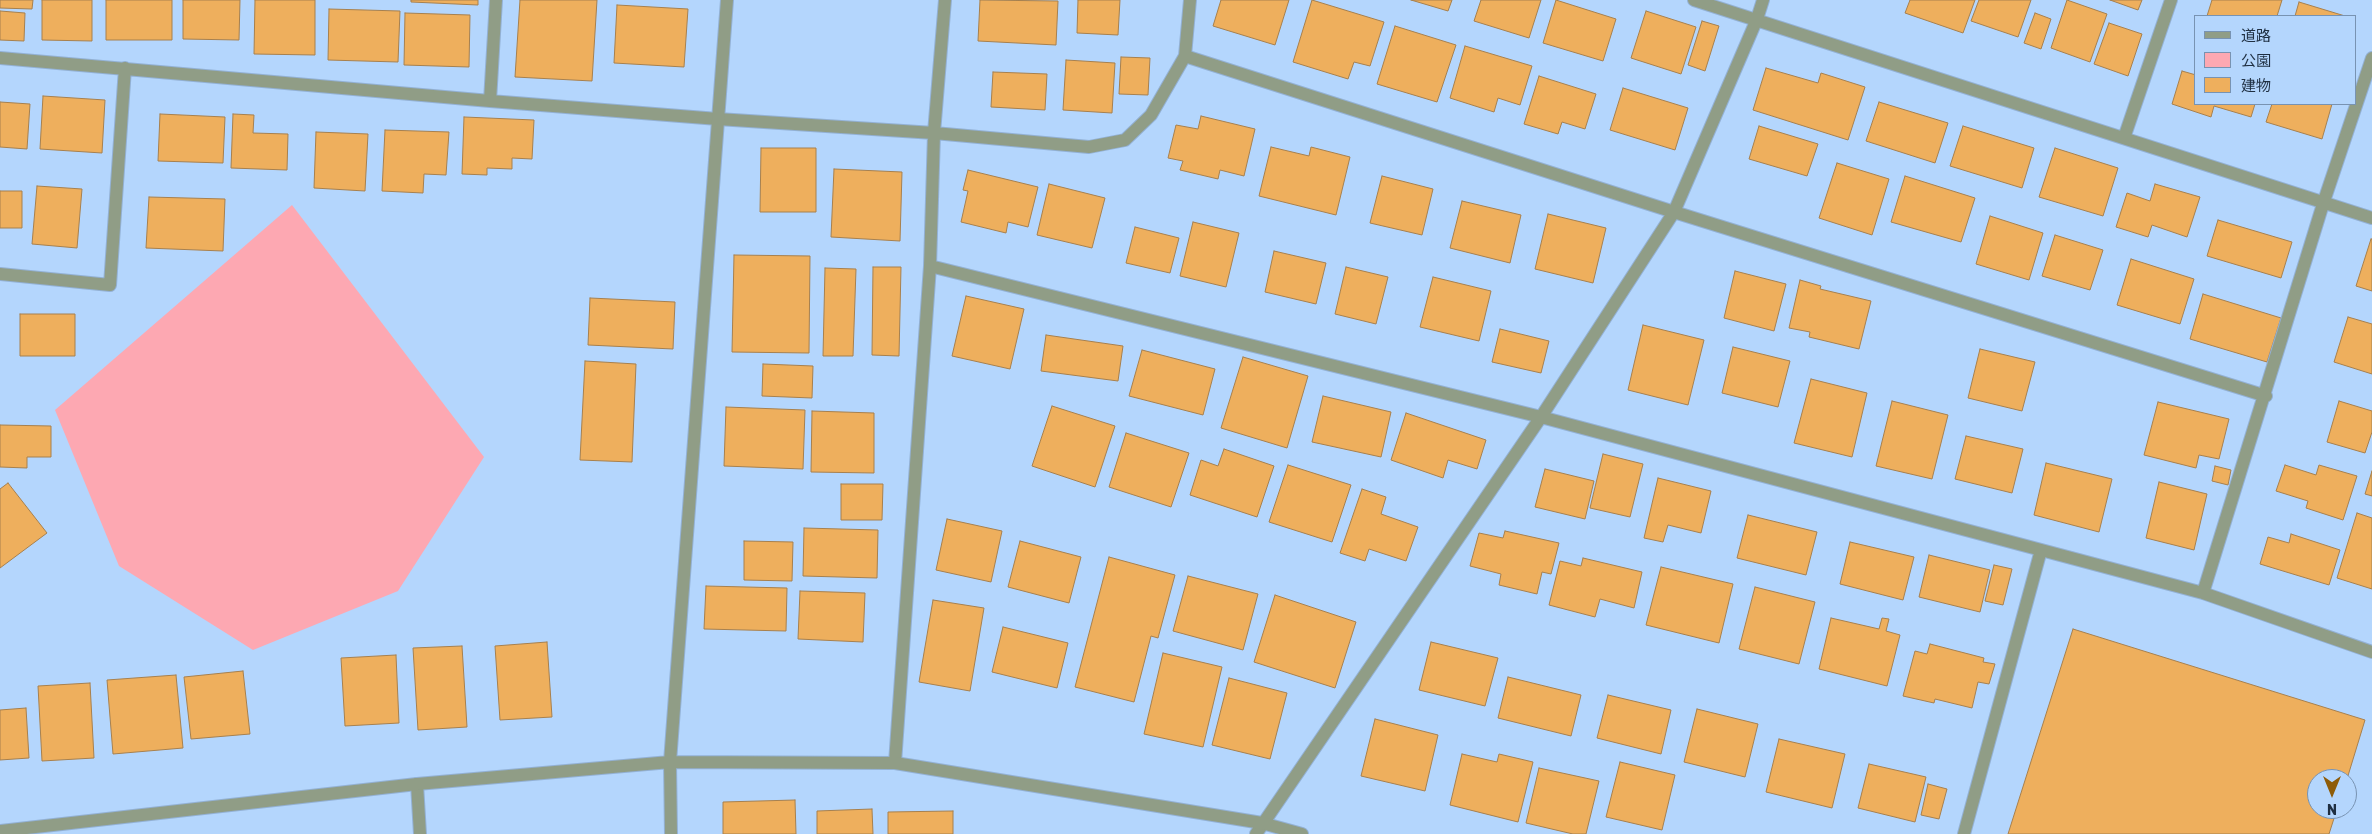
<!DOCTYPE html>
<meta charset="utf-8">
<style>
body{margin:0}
#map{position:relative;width:2372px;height:834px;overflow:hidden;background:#b4d6fd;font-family:Rubik,"Noto Sans JP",sans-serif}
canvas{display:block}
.legend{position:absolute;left:2194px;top:15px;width:162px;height:90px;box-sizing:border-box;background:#b4d6fd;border:1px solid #7893b2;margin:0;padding:6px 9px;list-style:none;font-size:15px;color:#1f2f42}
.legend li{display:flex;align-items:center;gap:10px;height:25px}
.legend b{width:25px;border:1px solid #7893b2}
.north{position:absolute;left:2307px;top:769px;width:50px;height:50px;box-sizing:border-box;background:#b4d6fd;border:1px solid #7893b2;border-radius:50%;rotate:180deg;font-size:14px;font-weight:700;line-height:20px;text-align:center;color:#1f2f42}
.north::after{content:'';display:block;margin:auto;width:18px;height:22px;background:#8e5c09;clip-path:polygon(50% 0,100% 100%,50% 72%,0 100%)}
</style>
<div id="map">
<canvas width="2372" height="834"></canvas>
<ul class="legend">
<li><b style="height:6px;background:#909d86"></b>道路</li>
<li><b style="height:14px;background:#fda8b2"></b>公園</li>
<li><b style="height:14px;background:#eeaf5d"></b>建物</li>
</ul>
<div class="north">N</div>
</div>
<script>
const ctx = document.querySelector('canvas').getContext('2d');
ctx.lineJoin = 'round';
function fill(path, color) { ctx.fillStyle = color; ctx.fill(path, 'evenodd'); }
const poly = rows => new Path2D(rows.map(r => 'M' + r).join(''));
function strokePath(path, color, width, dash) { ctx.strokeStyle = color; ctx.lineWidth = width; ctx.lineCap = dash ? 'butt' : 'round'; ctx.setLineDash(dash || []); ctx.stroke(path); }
fill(poly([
 [292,205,484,457,398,591,253,650,119,566,55,410]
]), '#fda8b2');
const building = poly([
 [0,0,33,0,32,9,0,8,0,0],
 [42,0,92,0,92,41,42,40,42,0],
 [106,0,172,0,172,40,106,40,106,0],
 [183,0,240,0,239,40,183,39,183,0],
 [255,0,315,0,315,55,254,54,255,0],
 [411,0,478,0,478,5,411,2,411,0],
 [520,0,597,0,592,81,515,77,520,0],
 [980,0,1058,1,1056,45,978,41,980,0],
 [1078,0,1120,0,1118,35,1077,33,1078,0],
 [1221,0,1289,0,1275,45,1213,26,1221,0],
 [1312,0,1384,22,1370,66,1354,62,1348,79,1293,62,1312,0],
 [1411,0,1452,0,1448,11,1411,0],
 [1481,0,1541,0,1529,38,1474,21,1481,0],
 [1556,0,1616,19,1603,61,1543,43,1556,0],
 [1910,0,1975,0,1963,33,1905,13,1910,0],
 [1979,0,2031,0,2018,37,1971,21,1979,0],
 [2067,0,2107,14,2090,62,2051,48,2067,0],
 [2110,0,2142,0,2138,10,2110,0],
 [2212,0,2282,0,2277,16,2207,16,2212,0],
 [2299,2,2345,16,2295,16,2299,2],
 [617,5,688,9,684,67,614,63,617,5],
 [329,9,400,11,398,62,328,60,329,9],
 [0,11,25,13,24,41,0,40,0,11],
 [1646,11,1696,27,1681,74,1631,58,1646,11],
 [405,13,470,15,469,67,404,65,405,13],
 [2035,13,2051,19,2041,49,2024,43,2035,13],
 [1702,21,1719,26,1705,71,1688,65,1702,21],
 [2109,23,2142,34,2128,76,2094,64,2109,23],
 [1395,26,1456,45,1437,102,1377,84,1395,26],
 [1465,46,1532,66,1520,105,1498,98,1494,112,1450,98,1465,46],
 [1121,57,1150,58,1148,95,1119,94,1121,57],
 [1066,60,1115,63,1112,113,1063,110,1066,60],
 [1766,68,1818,83,1821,73,1865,87,1848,140,1753,110,1766,68],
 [2182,71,2196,75,2196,104,2255,104,2251,117,2214,106,2211,117,2172,104,2182,71],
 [993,72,1047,74,1045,110,991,107,993,72],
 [1539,76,1596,94,1585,129,1562,122,1558,134,1524,124,1539,76],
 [1623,88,1688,108,1675,150,1610,130,1623,88],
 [43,96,105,100,102,153,40,149,43,96],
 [0,102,30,104,27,149,0,147,0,102],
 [1879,102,1948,123,1935,163,1866,141,1879,102],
 [2272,104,2332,104,2322,139,2266,122,2272,104],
 [160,114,225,117,223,163,158,161,160,114],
 [233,114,254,115,253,133,288,134,287,170,231,168,233,114],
 [1201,116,1255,129,1244,176,1220,170,1218,179,1180,170,1183,161,1168,158,1176,125,1198,129,1201,116],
 [464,117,534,120,532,159,512,158,512,169,487,168,487,175,462,174,464,117],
 [1759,126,1818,144,1807,176,1749,159,1759,126],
 [1963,126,2034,148,2022,188,1950,166,1963,126],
 [385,130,449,132,446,175,424,174,423,193,382,191,385,130],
 [316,132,368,134,365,191,314,188,316,132],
 [1271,147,1309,156,1311,147,1350,157,1336,215,1259,196,1271,147],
 [761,148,816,148,816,212,760,212,761,148],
 [2055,148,2118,168,2103,216,2039,197,2055,148],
 [1837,163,1889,179,1872,235,1819,218,1837,163],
 [834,169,902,172,900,241,831,237,834,169],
 [968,170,1038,187,1028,227,1008,222,1006,233,961,222,968,191,963,190,968,170],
 [1382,176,1433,189,1422,235,1370,223,1382,176],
 [1905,176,1975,198,1961,242,1891,222,1905,176],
 [1049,184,1105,198,1092,248,1037,235,1049,184],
 [2155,184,2200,197,2187,237,2152,225,2148,237,2116,227,2127,193,2150,201,2155,184],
 [37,186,82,189,77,248,32,244,37,186],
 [0,191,22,191,22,228,0,228,0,191],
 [149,197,225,199,223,251,146,248,149,197],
 [1462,201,1521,215,1510,263,1450,248,1462,201],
 [1548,214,1606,228,1593,283,1535,269,1548,214],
 [1990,216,2043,233,2029,280,1976,264,1990,216],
 [2218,220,2292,242,2281,278,2207,256,2218,220],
 [1193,222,1239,233,1226,287,1180,276,1193,222],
 [1135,227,1179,238,1170,273,1126,263,1135,227],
 [2055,235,2103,250,2090,290,2042,276,2055,235],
 [2371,239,2372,239,2372,291,2356,286,2371,239],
 [1274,251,1326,263,1316,304,1265,292,1274,251],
 [734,255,810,256,809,353,732,352,734,255],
 [2131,259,2194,279,2180,324,2117,305,2131,259],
 [873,267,901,267,899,356,872,355,873,267],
 [1346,267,1388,277,1376,324,1335,314,1346,267],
 [825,268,856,269,853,356,823,356,825,268],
 [1735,271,1786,284,1774,331,1724,318,1735,271],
 [1433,277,1491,291,1479,341,1420,327,1433,277],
 [1800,280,1821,286,1820,289,1871,301,1859,349,1809,337,1810,332,1789,328,1800,280],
 [2203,294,2281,318,2267,362,2190,339,2203,294],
 [966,296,1024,309,1010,369,952,356,966,296],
 [590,298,675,302,673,349,588,345,590,298],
 [20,314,75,314,75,356,20,356,20,314],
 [2348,317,2372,324,2372,374,2334,362,2348,317],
 [1643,325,1704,340,1688,405,1628,390,1643,325],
 [1500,329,1549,341,1541,373,1492,362,1500,329],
 [1046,335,1123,346,1118,381,1041,371,1046,335],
 [1733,347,1790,361,1778,407,1722,393,1733,347],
 [1980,349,2035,362,2022,411,1968,398,1980,349],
 [1142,350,1215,369,1203,415,1129,396,1142,350],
 [1243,357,1308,376,1287,448,1221,428,1243,357],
 [585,361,636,364,632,462,580,460,585,361],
 [763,364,813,366,812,398,762,396,763,364],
 [1811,379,1867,393,1852,457,1794,443,1811,379],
 [1323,396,1391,412,1381,457,1312,442,1323,396],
 [1892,401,1948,415,1932,479,1876,466,1892,401],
 [2339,401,2372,411,2372,432,2365,453,2327,442,2339,401],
 [2158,402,2229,419,2219,459,2199,455,2196,468,2144,455,2158,402],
 [1052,406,1115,426,1095,487,1032,466,1052,406],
 [726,407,805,410,803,469,724,466,726,407],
 [812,411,874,413,874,473,811,472,812,411],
 [1406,413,1486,440,1477,469,1448,460,1443,478,1391,460,1406,413],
 [0,425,51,426,51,457,27,457,27,468,0,467,0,425],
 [1126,433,1189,453,1171,507,1109,487,1126,433],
 [1966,436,2023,449,2012,493,1955,479,1966,436],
 [1224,449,1274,466,1257,517,1190,495,1201,460,1218,466,1224,449],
 [1603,454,1643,464,1630,517,1590,508,1603,454],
 [2046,463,2112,479,2099,532,2034,515,2046,463],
 [1288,465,1351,485,1332,542,1269,522,1288,465],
 [2285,465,2316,475,2319,465,2357,476,2343,520,2306,508,2308,501,2276,491,2285,465],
 [2215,466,2231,470,2228,485,2212,481,2215,466],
 [1545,469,1594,481,1585,519,1535,507,1545,469],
 [2372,471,2372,496,2365,494,2372,471],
 [1658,478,1711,491,1701,533,1668,525,1663,542,1644,538,1658,478],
 [2159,482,2207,494,2194,550,2146,538,2159,482],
 [8,483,47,533,0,568,0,489,8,483],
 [841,484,883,484,882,520,841,520,841,484],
 [1362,489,1386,497,1381,514,1418,527,1406,561,1369,549,1365,561,1340,553,1362,489],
 [2357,513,2372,518,2372,589,2337,578,2357,513],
 [1748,515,1817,532,1806,575,1737,558,1748,515],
 [947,519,1002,531,991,582,936,570,947,519],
 [804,528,878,530,877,578,803,576,804,528],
 [1505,531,1559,543,1551,574,1542,572,1537,594,1499,585,1501,574,1470,566,1479,533,1503,538,1505,531],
 [2291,534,2340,550,2329,585,2260,564,2268,537,2289,543,2291,534],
 [744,541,793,542,792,581,744,580,744,541],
 [1020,541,1081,557,1069,603,1008,587,1020,541],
 [1850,542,1914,557,1903,600,1840,584,1850,542],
 [1929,555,1990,570,1980,612,1919,597,1929,555],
 [1109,557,1175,575,1158,638,1151,636,1134,702,1075,687,1109,557],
 [1583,558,1642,572,1634,608,1600,599,1595,617,1549,605,1560,561,1581,566,1583,558],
 [1994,565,2012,569,2003,605,1985,601,1994,565],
 [1661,567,1733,584,1719,643,1646,625,1661,567],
 [1188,576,1258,594,1243,650,1173,631,1188,576],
 [706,586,787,588,786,631,704,629,706,586],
 [1755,587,1815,602,1799,664,1739,649,1755,587],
 [800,591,865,593,863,642,798,639,800,591],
 [1275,595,1356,622,1335,688,1254,662,1275,595],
 [933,600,984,608,970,691,919,682,933,600],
 [1831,618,1879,629,1882,618,1889,619,1886,631,1900,635,1887,686,1819,669,1831,618],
 [1003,627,1068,643,1057,688,992,672,1003,627],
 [2073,629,2365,720,2347,779,2317,779,2317,809,2337,809,2329,834,2008,834,2073,629],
 [547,642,552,717,500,720,495,646,547,642],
 [1431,642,1498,658,1485,706,1419,690,1431,642],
 [1930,644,1984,658,1983,662,1995,664,1989,684,1978,682,1972,708,1935,699,1934,703,1903,696,1915,651,1927,654,1930,644],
 [462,646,467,727,418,730,413,648,462,646],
 [1163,653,1222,667,1203,747,1144,734,1163,653],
 [396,655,399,723,345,726,341,658,396,655],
 [243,671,250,734,191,739,184,677,243,671],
 [176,675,183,748,113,754,107,680,176,675],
 [1508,677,1581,695,1571,736,1498,718,1508,677],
 [1229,678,1287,693,1270,759,1212,745,1229,678],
 [90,683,94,758,42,761,38,686,90,683],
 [1608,695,1671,710,1661,754,1597,738,1608,695],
 [26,708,29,758,0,760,0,710,26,708],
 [1697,709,1758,724,1745,777,1684,762,1697,709],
 [1375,719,1438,735,1425,791,1361,776,1375,719],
 [1779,739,1845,754,1832,808,1766,792,1779,739],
 [1462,754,1497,762,1499,754,1533,762,1518,822,1450,805,1462,754],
 [1620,762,1675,775,1662,830,1606,817,1620,762],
 [1869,764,1926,777,1915,822,1858,808,1869,764],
 [1539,768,1599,781,1586,834,1573,834,1526,823,1539,768],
 [1928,784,1947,789,1939,819,1921,815,1928,784],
 [795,800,796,834,723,834,723,802,795,800],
 [872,809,873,834,817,834,817,811,872,809],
 [953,811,953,834,888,834,888,812,953,811]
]);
fill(building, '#eeaf5d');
strokePath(building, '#a7804e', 1);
const minor = poly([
 [1694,0,2372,218],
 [1185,56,1674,212,2266,396],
 [0,58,490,101,718,119,934,133,1089,147,1125,140,1151,115,1185,56,1190,0],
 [490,101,496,0],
 [2124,138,2171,0],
 [930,266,1541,417,2203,593,2372,652],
 [0,274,110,285,125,68],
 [2203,593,2323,204,2372,58],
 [895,763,930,266,934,133,945,0],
 [417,784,420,834],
 [1256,834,1541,417,1674,212,1757,19,1763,0],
 [1964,834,2041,550]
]);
const tertiary = poly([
 [0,831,417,784,670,762,895,763,1262,823,1302,834],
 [671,834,670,762,727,0]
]);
strokePath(minor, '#93b1d4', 14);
strokePath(tertiary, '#93b1d4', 14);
strokePath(minor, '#909d86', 12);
strokePath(tertiary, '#909d86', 12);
</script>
